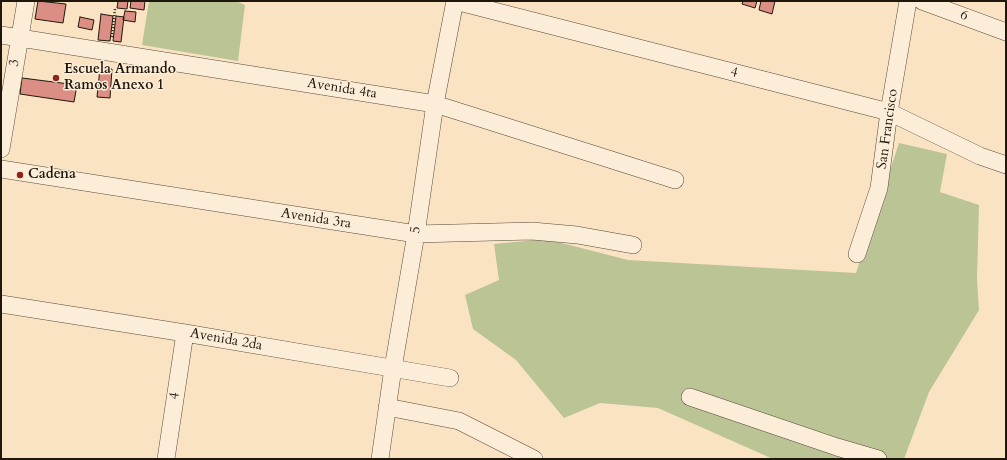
<!DOCTYPE html>
<style>
body{margin:0}
#map{position:relative;width:1007px;height:460px;overflow:hidden;background:#fae3c3;font-family:Cardo,serif}
canvas{display:block}
.frame{position:absolute;inset:0;border:2px solid #1f170c;pointer-events:none}
</style>
<div id="map">
<canvas width="1007" height="460"></canvas>
<div class="frame"></div>
</div>
<script>
const ctx = document.querySelector('canvas').getContext('2d');
ctx.lineJoin = 'round';
function fill(path, color) { ctx.fillStyle = color; ctx.fill(path, 'evenodd'); }
const poly = rows => new Path2D(rows.map(r => 'M' + r).join(''));
function strokePath(path, color, width, dash) { ctx.strokeStyle = color; ctx.lineWidth = width; ctx.lineCap = dash ? 'butt' : 'round'; ctx.setLineDash(dash || []); ctx.stroke(path); }
function write(font, color, halo, rows, align = 'center') {
  ctx.font = font + ' Cardo,serif'; ctx.lineWidth = 3; ctx.setLineDash([]); ctx.textBaseline = 'middle'; ctx.strokeStyle = halo; ctx.fillStyle = color; for (const [text, x, y, turn = 0] of rows) {
    ctx.save(); ctx.translate(x, y); ctx.rotate((+turn || 0) * Math.PI / 180); ctx.textAlign = isNaN(turn) ? turn : align; if (halo) ctx.strokeText(text, 0, 0); ctx.fillText(text, 0, 0); ctx.restore();
  }
}
fill(poly([
 [149,1,236,1,245,5,238,61,142,45],
 [899,143,947,154,940,192,979,205,977,279,979,310,929,392,904,459,773,459,658,408,600,403,564,418,516,360,473,329,465,295,499,280,494,244,546,239,628,260,856,273]
]), '#bbc495');
const building = poly([
 [38,1,66,4,63,23,35,19,38,1],
 [118,1,128,1,127,9,117,8,118,1],
 [131,1,145,1,144,10,130,8,131,1],
 [743,1,757,1,755,8,742,4,743,1],
 [761,1,775,1,772,14,759,10,761,1],
 [125,11,136,12,135,22,123,20,125,11],
 [101,14,113,16,110,41,98,40,101,14],
 [116,16,124,17,121,42,113,41,116,16],
 [80,17,94,20,92,30,78,27,80,17],
 [100,68,112,69,110,98,97,97,100,68],
 [22,78,77,85,74,102,20,94,22,78]
]);
fill(building, '#da8e84');
strokePath(building, '#1f170c', 1);
const minor = poly([
 [455,1,889,112,980,156,1006,165],
 [922,1,1006,32],
 [1,35,435,104,675,180],
 [1,149,26,1],
 [1,169,416,234,532,231,577,235,633,245],
 [857,254,879,188,889,112,908,1],
 [1,304,185,333,450,378],
 [690,397,837,447,878,459],
 [387,407,459,421,534,459],
 [166,459,185,333],
 [380,459,393,368,416,234,435,104,455,1]
]);
strokePath(minor, '#564a3a', 18);
strokePath(poly([
 [112,37,115,9]
]), '#1f170c', 2.5, [1, 2]);
strokePath(minor, '#fcedd8', 17);
for (const [x, y, r, color] of [
 [56,78,4,"#8f2418"],
 [20,175,4,"#8f2418"]
]) { const dot = new Path2D(); dot.arc(x, y, r, 0, 2 * Math.PI); ctx.fillStyle = color; ctx.fill(dot); strokePath(dot, '#fcedd8', 1.5); }
write('14px', '#1f170c', '#fcedd8', [
 ["6",964,16,20],
 ["3",15,63,-80],
 ["4",734,73,14],
 ["Avenida 4ta",342,89,9],
 ["San Francisco",888,129,-82],
 ["Avenida 3ra",316,219,9],
 ["5",416,230,-81],
 ["Avenida 2da",226,340,10],
 ["4",175,396,-82]
]);
write('bold 14px', '#1f170c', '#fcedd8', [
 ["Escuela Armando",64,70],
 ["Ramos Anexo 1",64,86],
 ["Cadena",28,175]
], 'left');
</script>
